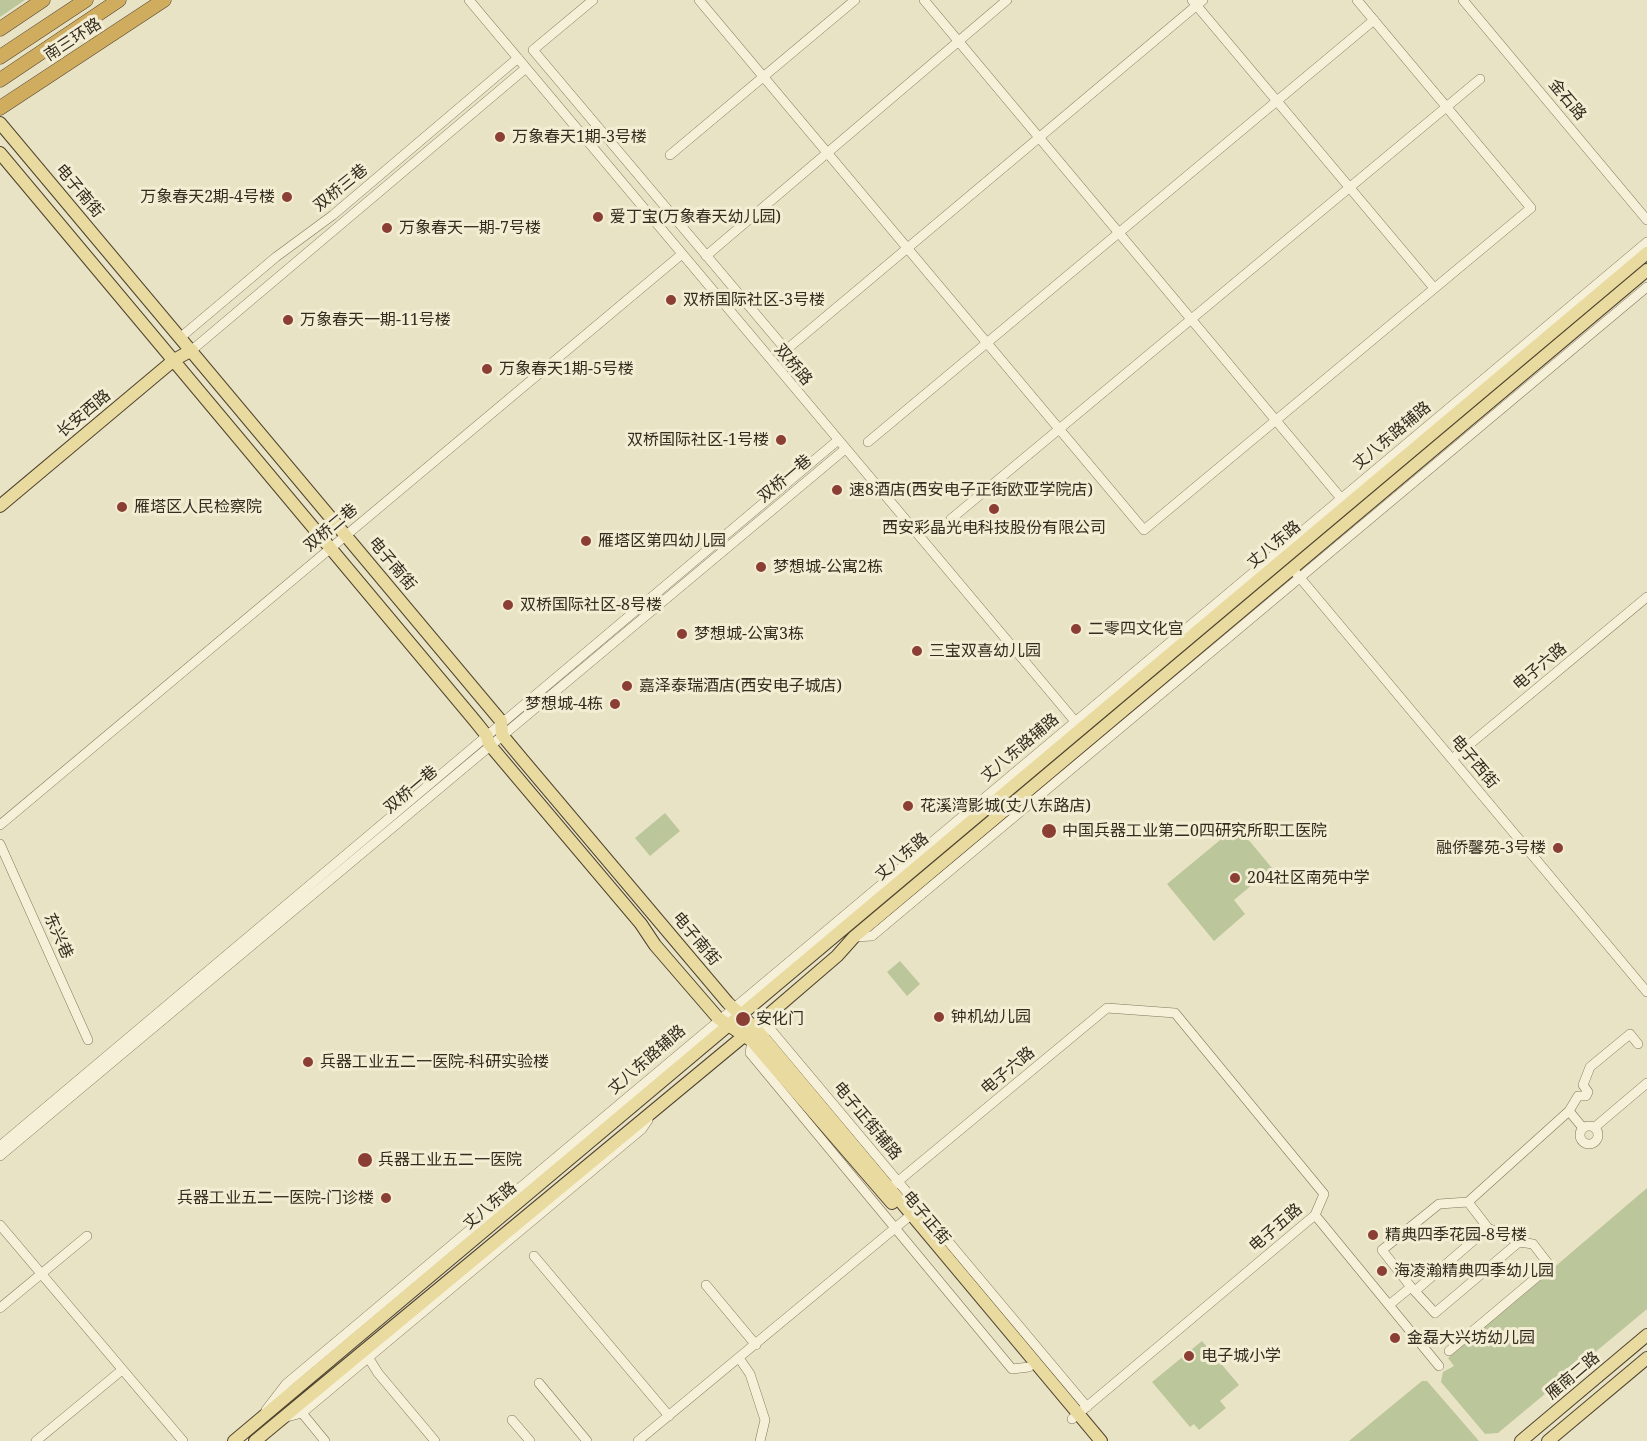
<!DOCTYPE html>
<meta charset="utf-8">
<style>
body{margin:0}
canvas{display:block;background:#e9e3c5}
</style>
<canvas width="1647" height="1441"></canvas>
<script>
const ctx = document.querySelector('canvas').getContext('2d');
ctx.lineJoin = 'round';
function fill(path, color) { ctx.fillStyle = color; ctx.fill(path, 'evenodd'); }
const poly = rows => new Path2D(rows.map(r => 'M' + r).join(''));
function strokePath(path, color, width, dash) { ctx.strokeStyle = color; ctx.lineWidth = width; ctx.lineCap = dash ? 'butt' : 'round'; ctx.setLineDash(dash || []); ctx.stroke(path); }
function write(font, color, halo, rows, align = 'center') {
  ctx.font = font + ' "Noto Serif","Noto Sans SC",serif'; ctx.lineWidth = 6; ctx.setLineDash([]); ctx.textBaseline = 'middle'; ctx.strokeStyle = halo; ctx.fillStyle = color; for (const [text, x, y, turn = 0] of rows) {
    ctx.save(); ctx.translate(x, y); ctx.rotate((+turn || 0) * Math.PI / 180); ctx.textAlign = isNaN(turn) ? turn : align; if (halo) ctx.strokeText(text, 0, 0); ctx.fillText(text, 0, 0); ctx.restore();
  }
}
fill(poly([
 [0,0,25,0,0,17],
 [665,813,680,831,650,856,635,838],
 [1237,826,1272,868,1234,900,1245,914,1214,941,1167,884],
 [900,961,920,984,907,996,887,972],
 [1647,1188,1647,1309,1498,1433,1485,1434,1441,1382,1443,1372,1454,1366,1448,1358],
 [1202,1341,1239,1385,1220,1401,1226,1408,1199,1430,1194,1424,1190,1427,1152,1382],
 [1422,1381,1427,1381,1479,1441,1349,1441]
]), '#bbc69a');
const minor = poly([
 [469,0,1079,726],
 [593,0,533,50,808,376],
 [699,0,1144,530,1531,208,1357,0],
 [924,0,1345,503],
 [1192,0,1434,288],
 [1463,0,1647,220],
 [670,155,855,0],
 [706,256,1007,0],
 [181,337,276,257,333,215,518,58],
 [192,350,526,68],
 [786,350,1203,0],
 [868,442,1374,20],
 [951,519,1480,79],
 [1296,573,1647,992],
 [1452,759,1647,597],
 [0,825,682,254],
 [0,844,88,1040],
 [854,937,872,936,1647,287],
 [758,1031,771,1030,1087,1407],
 [752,1041,750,1053,1012,1369,1029,1367],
 [1569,1111,1583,1128],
 '1580 1135a9 9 0 1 1 18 0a9 9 0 1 1-18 0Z',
 [1595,1127,1647,1083],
 [0,1146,837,441],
 [0,1156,844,450],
 [890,1188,1107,1008,1175,1013,1324,1194,1315,1215,1072,1419],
 [1468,1202,1569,1111,1578,1096,1586,1096,1588,1092,1583,1085,1590,1067,1630,1034,1638,1044],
 [1315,1215,1439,1366],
 [0,1225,183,1441],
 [534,1256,669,1416],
 [706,1285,756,1345],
 [1411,1287,1435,1313,1519,1242],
 [1415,1291,1488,1228],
 [1389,1305,1411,1287,1382,1250,1439,1204,1468,1202,1488,1228,1519,1242,1533,1244,1550,1266,1449,1351],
 [0,1308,87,1236],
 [368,1357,378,1373,435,1441],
 [739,1358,750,1374,765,1420,760,1441],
 [539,1383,587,1441],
 [266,1410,286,1384,1647,242],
 [302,1413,325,1441],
 [287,1417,302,1413,642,1129,648,1120],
 [512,1420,530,1441],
 [36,1441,122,1370],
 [638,1441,912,1214]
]);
const major = poly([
 [0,123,501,721,502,735,522,759,728,1003,758,1031,1101,1441],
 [0,153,475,721,487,736,489,744,641,924,655,945,718,1018,752,1041,892,1203],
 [0,506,174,360,192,350],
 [234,1441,1647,253],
 [255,1441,745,1035,837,956,854,937,1647,270],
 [1521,1441,1647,1335],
 [1548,1441,1647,1358]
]);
const highway = poly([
 [0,29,43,0],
 [0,57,86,0],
 [0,80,119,0],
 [0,108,164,0]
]);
strokePath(minor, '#82755d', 10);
strokePath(major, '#504431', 14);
strokePath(highway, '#504431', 15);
strokePath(minor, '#f5f0d7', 9);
strokePath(major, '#e9dba0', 12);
strokePath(highway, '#d0ac5e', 14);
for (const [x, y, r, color] of [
 [500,137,6,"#8b3e33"],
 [287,197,6,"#8b3e33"],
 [598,217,6,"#8b3e33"],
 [387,228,6,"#8b3e33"],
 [671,300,6,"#8b3e33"],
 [288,320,6,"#8b3e33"],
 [487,369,6,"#8b3e33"],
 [781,440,6,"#8b3e33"],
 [837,490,6,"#8b3e33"],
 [122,507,6,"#8b3e33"],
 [994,509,6,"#8b3e33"],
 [586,541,6,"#8b3e33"],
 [761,567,6,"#8b3e33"],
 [508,605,6,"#8b3e33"],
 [1076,629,6,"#8b3e33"],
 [682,634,6,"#8b3e33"],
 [917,651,6,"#8b3e33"],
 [627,686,6,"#8b3e33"],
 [615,704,6,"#8b3e33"],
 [908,806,6,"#8b3e33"],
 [1049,831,8,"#8b3e33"],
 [1558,848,6,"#8b3e33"],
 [1235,878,6,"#8b3e33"],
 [939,1017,6,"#8b3e33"],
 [743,1019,8,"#8b3e33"],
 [308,1062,6,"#8b3e33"],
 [365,1160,8,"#8b3e33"],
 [386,1198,6,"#8b3e33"],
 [1373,1235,6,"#8b3e33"],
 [1382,1271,6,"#8b3e33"],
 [1395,1338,6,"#8b3e33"],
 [1189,1356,6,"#8b3e33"]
]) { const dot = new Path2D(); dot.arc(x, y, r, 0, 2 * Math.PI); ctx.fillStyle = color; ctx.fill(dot); strokePath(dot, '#f2edd3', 2); }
write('16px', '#342c1f', '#f2edd3', [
 ["南三环路",73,40,-33],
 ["金石路",1567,100,50],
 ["双桥三巷",341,188,-39],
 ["电子南街",79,191,50],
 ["双桥路",793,365,50],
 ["长安西路",84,414,-40],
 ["丈八东路辅路",1392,436,-40],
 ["双桥一巷",785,479,-40],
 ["双桥二巷",331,528,-40],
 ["丈八东路",1274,545,-40],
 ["电子南街",392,564,50],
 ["电子六路",1540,667,-40],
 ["丈八东路辅路",1020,748,-40],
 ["电子西街",1474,762,50],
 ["双桥一巷",411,790,-40],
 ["丈八东路",902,857,-40],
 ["东兴巷",58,936,66],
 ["电子南街",696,939,50],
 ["丈八东路辅路",647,1060,-41],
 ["电子六路",1008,1071,-40],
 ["电子正街辅路",867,1121,50],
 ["丈八东路",490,1206,-40],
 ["电子正街",926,1218,50],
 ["电子五路",1276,1228,-41],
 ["雁南二路",1573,1376,-40]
]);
write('16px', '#342c1f', '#f2edd3', [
 ["万象春天1期-3号楼",512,137],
 ["万象春天2期-4号楼",275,197,"right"],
 ["爱丁宝(万象春天幼儿园)",610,217],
 ["万象春天一期-7号楼",399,228],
 ["双桥国际社区-3号楼",683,300],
 ["万象春天一期-11号楼",300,320],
 ["万象春天1期-5号楼",499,369],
 ["双桥国际社区-1号楼",769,440,"right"],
 ["速8酒店(西安电子正街欧亚学院店)",849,490],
 ["雁塔区人民检察院",134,507],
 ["西安彩晶光电科技股份有限公司",994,528,"center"],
 ["雁塔区第四幼儿园",598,541],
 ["梦想城-公寓2栋",773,567],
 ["双桥国际社区-8号楼",520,605],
 ["二零四文化宫",1088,629],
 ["梦想城-公寓3栋",694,634],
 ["三宝双喜幼儿园",929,651],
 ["嘉泽泰瑞酒店(西安电子城店)",639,686],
 ["梦想城-4栋",603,704,"right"],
 ["花溪湾影城(丈八东路店)",920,806],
 ["中国兵器工业第二0四研究所职工医院",1062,831],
 ["融侨馨苑-3号楼",1546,848,"right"],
 ["204社区南苑中学",1247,878],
 ["钟机幼儿园",951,1017],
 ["安化门",756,1019],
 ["兵器工业五二一医院-科研实验楼",320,1062],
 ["兵器工业五二一医院",378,1160],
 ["兵器工业五二一医院-门诊楼",374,1198,"right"],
 ["精典四季花园-8号楼",1385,1235],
 ["海凌瀚精典四季幼儿园",1394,1271],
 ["金磊大兴坊幼儿园",1407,1338],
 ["电子城小学",1201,1356]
], 'left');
</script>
